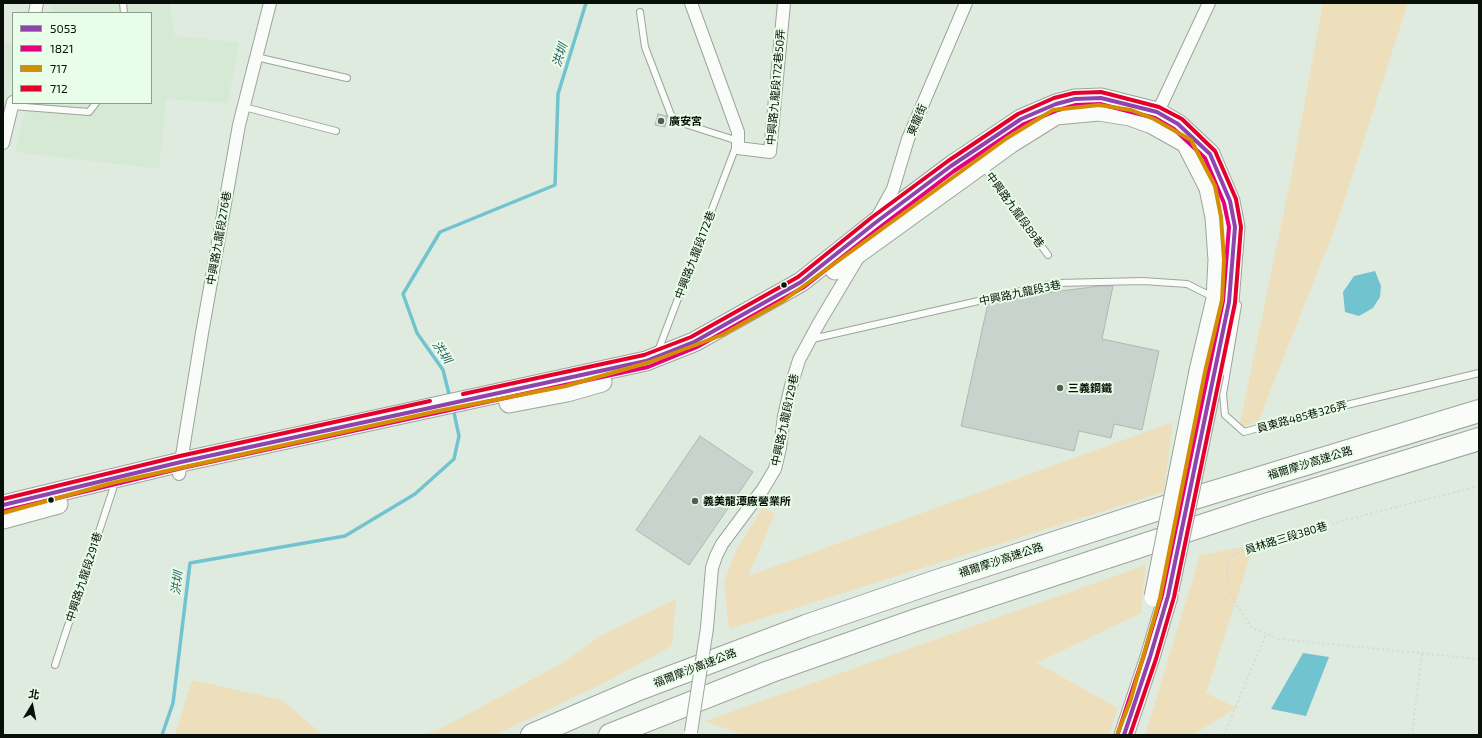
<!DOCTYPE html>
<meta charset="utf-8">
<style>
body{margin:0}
#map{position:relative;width:1482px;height:738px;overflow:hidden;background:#e0ebe0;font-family:"Exo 2","Noto Sans TC",sans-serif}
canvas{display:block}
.frame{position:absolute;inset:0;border:4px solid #080e08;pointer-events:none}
.legend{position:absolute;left:12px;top:12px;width:140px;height:92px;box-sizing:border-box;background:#e8fee8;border:1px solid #8e9e8e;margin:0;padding:5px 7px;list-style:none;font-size:12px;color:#080e08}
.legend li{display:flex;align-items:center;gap:8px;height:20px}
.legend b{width:20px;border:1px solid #8e9e8e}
.north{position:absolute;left:12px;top:686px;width:40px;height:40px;-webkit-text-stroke:3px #e8fee8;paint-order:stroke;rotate:10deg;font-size:11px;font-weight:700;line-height:16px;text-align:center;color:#080e08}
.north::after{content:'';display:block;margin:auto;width:14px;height:18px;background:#080e08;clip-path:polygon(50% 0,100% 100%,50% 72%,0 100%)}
</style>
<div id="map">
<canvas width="1482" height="738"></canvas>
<div class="frame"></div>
<ul class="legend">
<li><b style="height:5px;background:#8e44ad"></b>5053</li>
<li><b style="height:5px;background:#e5007d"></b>1821</li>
<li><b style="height:5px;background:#d38f01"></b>717</li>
<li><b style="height:5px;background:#e4002b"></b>712</li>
</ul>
<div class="north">北</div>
</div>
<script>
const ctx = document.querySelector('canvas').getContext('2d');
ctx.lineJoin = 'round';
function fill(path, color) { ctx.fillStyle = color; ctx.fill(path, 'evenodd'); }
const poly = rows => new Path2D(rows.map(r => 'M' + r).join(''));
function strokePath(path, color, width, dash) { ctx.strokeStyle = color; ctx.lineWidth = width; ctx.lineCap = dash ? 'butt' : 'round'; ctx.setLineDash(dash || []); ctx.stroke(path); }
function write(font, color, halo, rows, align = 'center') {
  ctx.font = font + ' "Exo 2","Noto Sans TC",sans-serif'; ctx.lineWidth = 4; ctx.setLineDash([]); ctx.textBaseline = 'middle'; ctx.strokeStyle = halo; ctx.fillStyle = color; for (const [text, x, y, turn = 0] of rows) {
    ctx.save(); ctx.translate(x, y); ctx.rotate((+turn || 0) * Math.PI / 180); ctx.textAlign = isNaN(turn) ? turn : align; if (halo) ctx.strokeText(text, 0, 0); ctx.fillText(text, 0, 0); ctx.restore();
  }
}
fill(poly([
 [52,3,170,3,175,36,239,42,228,103,166,99,159,169,15,152,27,103,151,103,151,13,50,13],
 [3,43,13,44,13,70,3,114]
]), '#d5e9d5');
fill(poly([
 [1323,3,1408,3,1336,226,1258,422,1239,428,1292,172],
 [1173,422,1164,492,729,629,724,582,736,550,763,507,775,514,748,576],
 [1254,545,1206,693,1237,708,1192,735,1145,735,1200,555],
 [1146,565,1141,613,1037,663,1118,708,1109,735,817,735,813,733,804,735,743,735,705,721],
 [676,599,672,646,604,683,495,735,421,735,438,730,559,665,602,635],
 [192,680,282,700,323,735,175,735]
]), '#eedfbc');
fill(poly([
 [1375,271,1381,286,1380,297,1373,308,1359,316,1345,312,1343,292,1354,276],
 [1303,653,1329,657,1306,716,1271,709]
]), '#71c4cf');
strokePath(poly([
 [450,398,443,370,417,333,403,294,440,232,555,185,558,94,586,3],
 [162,735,173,703,190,563,345,536,415,494,454,459,459,436,453,408]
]), '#71c4cf', 3.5);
const building = poly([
 [658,114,667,116,665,127,655,125,658,114],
 [1100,286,1113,286,1102,339,1159,351,1142,430,1114,424,1111,438,1079,431,1074,451,961,426,988,303,1014,297,1100,286],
 [700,436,753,472,689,565,636,530,700,436]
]);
fill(building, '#c7d3cc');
strokePath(building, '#aeb8b2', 1);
const service = poly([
 [123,3,124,13],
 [640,12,645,47,671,115,685,124,738,141,658,351],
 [256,57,347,78],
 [12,106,89,112,96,103],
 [244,107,336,131],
 [983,166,1048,255],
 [1233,303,1238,305,1223,394,1225,415,1244,432,1305,415,1479,373],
 [812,339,1057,283,1143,281,1187,284,1213,297],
 [55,665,113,489]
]);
const minor = poly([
 [691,3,738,132,738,148,770,152,784,3],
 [35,13,37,3],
 [1155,118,1209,3],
 [3,143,13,102],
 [877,218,893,189,908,139,966,3],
 [179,474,202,333,239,125,270,3],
 [707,628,712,568,716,556,722,544,763,489,775,469,780,448,784,416,791,386,799,360,819,323,859,256]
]);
const primary = poly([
 [835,270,1011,143,1056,115,1099,111,1130,116,1152,124,1186,143,1209,188,1215,217,1218,260,1216,299,1199,371],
 [509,403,567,392,602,382],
 [3,505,181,462,646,361,694,342,801,282,875,223,951,166,1021,119,1056,104,1075,99,1101,98,1157,112,1178,124,1210,154,1230,201,1235,227,1229,302,1214,373],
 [3,519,58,504],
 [1124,735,1150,657,1168,596]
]);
const motorway = poly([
 [532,735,639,689,806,626,934,582,1168,506,1479,411],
 [610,735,769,672,916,620,1262,506,1479,439]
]);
strokePath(service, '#9ca49c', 8);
strokePath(minor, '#9ca49c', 14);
strokePath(primary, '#9ca49c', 21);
strokePath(motorway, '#9ca49c', 24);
strokePath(poly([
 [1479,486,1295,533,1234,554,1227,565,1227,582,1236,605,1243,614,1252,628,1279,639,1479,659],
 [1224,735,1266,634],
 [1412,735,1422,654]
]), '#d6d9d6', 2, [2, 3]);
strokePath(service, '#fafcfa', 6);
strokePath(minor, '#fafcfa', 12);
strokePath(primary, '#fafcfa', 19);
strokePath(motorway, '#fafcfa', 22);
const minorBridge = poly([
 [691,732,707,628]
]);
const primaryBridge = poly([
 [1169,590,1214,373],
 [1154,597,1199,371]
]);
strokePath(minorBridge, '#9ca49c', 14, []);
strokePath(primaryBridge, '#9ca49c', 21, []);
strokePath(minorBridge, '#fafcfa', 12);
strokePath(primaryBridge, '#fafcfa', 19);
strokePath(poly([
 [3,505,181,462,646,361,694,342,801,282,875,223,951,166,1021,119,1056,104,1075,99,1101,98,1157,112,1178,124,1210,154,1230,201,1235,227,1229,302,1168,596,1150,657,1124,735]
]), '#8e44ad', 4);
strokePath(poly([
 [4,511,182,468,648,367,697,347,804,287,879,228,954,171,1024,124,1058,110,1076,105,1100,104,1155,118,1174,129,1205,158,1224,203,1229,227,1223,301,1162,595,1144,655,1118,733]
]), '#e5007d', 4);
strokePath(poly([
 [3,513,112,483,438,411,566,386,650,362,722,335,783,301,1007,138,1053,110,1099,105,1131,110,1154,119,1191,140,1215,186,1221,217,1224,260,1222,300,1205,372,1160,598,1130,702,1117,735]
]), '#d38f01', 4);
strokePath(poly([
 [463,394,644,355,691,337,798,277,871,218,948,161,1018,114,1054,98,1074,93,1101,92,1159,107,1182,119,1215,151,1236,199,1241,227,1235,303,1174,597,1156,659,1130,735],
 [3,499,180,456,430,401]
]), '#e4002b', 4);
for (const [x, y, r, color] of [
 [661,121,4,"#545b54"],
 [784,285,3.5,"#080e08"],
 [1060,388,4,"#545b54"],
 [51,500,3.5,"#080e08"],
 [695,501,4,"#545b54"]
]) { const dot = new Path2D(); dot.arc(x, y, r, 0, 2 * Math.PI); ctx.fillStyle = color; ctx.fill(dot); strokePath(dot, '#e8fee8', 1.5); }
write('11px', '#080e08', '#e8fee8', [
 ["中興路九龍段172巷50弄",776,87,-85],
 ["東龍街",917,120,-67],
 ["中興路九龍段89巷",1015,210,54],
 ["中興路九龍段276巷",219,238,-80],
 ["中興路九龍段172巷",695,255,-69],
 ["中興路九龍段3巷",1020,293,-12],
 ["員東路485巷326弄",1302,417,-15],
 ["中興路九龍段129巷",785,420,-78],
 ["福爾摩沙高速公路",1310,463,-17],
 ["員林路三段380巷",1286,538,-17],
 ["福爾摩沙高速公路",1001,560,-18],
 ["中興路九龍段291巷",84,577,-72],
 ["福爾摩沙高速公路",695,668,-21]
]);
write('bold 11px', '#080e08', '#e8fee8', [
 ["廣安宮",669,121],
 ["三義鋼鐵",1068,388],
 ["義美龍潭廠營業所",703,501]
], 'left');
write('italic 12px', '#275760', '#e8fee8', [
 ["洪圳",560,55,-73],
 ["洪圳",442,352,56],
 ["洪圳",177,583,-83]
]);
</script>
